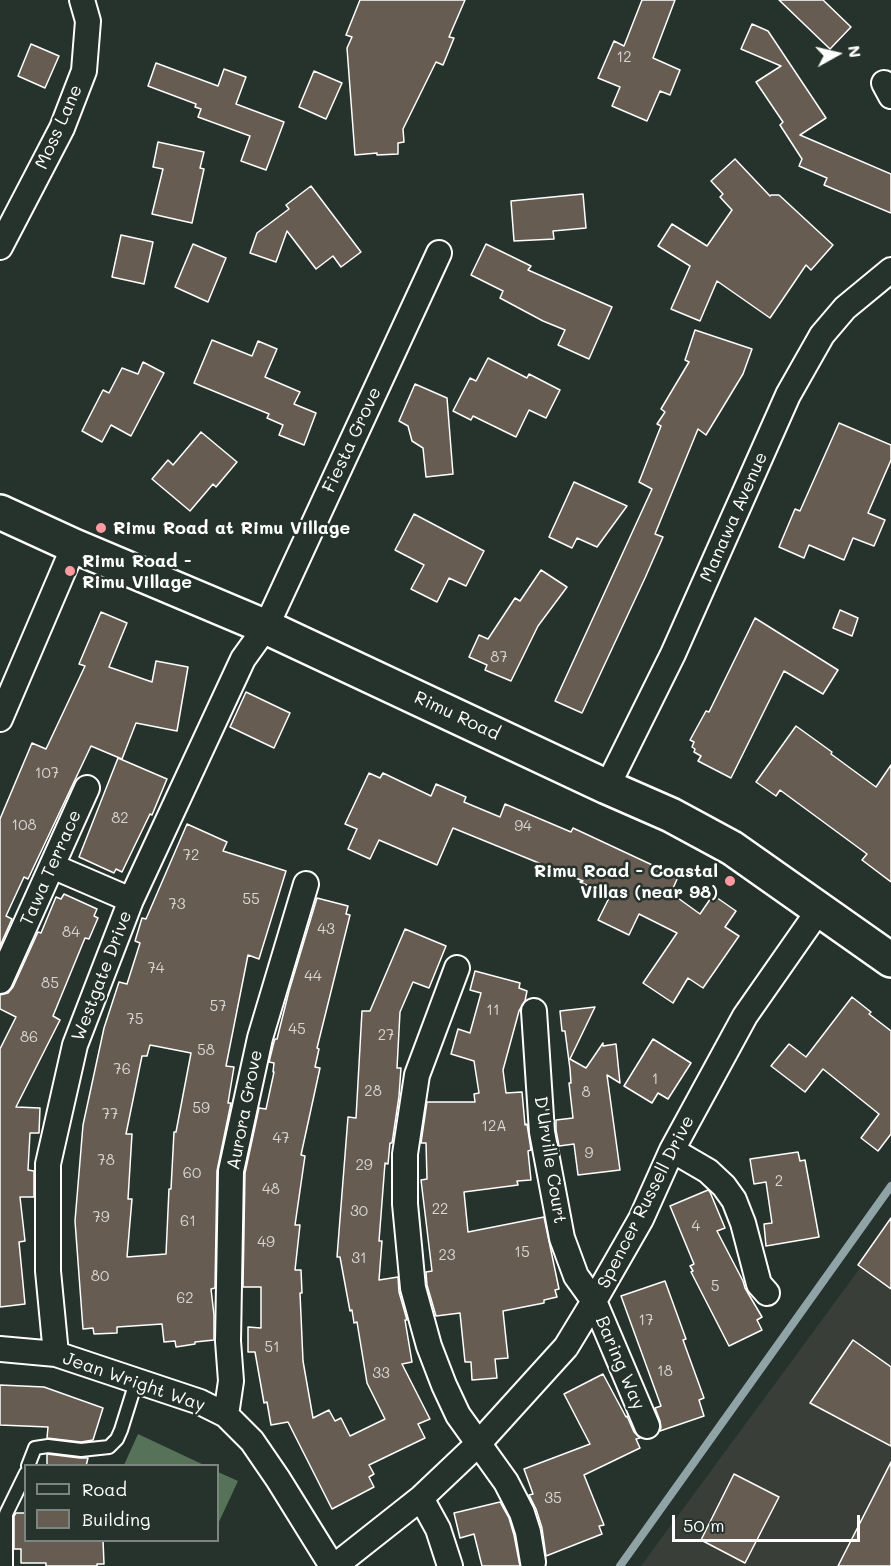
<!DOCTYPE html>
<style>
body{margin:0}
#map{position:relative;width:891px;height:1566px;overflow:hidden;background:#26332d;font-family:Mali,sans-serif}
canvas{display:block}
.legend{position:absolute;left:24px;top:1464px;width:195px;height:78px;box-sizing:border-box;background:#26332d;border:2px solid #7d8581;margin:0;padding:8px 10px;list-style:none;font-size:18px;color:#fff}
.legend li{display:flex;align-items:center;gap:12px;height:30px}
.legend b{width:30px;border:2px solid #7d8581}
.north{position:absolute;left:807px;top:24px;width:60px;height:60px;-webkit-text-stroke:4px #26332d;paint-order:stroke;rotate:82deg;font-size:16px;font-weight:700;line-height:24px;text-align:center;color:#fff}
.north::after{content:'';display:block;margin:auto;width:21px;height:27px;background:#fff;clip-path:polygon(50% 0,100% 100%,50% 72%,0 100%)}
.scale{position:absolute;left:672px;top:1515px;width:188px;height:27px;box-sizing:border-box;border:3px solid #fff;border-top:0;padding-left:8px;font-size:18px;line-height:21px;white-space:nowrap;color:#fff;-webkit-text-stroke:4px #26332d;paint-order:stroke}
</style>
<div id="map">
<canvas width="891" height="1566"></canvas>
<ul class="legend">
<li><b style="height:8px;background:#26332d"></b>Road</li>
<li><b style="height:16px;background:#665c51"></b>Building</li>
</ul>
<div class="north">N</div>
<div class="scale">50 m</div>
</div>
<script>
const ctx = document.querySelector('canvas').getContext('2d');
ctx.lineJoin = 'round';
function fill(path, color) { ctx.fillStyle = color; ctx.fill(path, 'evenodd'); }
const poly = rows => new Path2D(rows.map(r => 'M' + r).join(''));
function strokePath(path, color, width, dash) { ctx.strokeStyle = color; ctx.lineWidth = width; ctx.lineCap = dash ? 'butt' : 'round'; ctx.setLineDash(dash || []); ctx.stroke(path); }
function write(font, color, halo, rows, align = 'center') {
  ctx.font = font + ' Mali,sans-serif'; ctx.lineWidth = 5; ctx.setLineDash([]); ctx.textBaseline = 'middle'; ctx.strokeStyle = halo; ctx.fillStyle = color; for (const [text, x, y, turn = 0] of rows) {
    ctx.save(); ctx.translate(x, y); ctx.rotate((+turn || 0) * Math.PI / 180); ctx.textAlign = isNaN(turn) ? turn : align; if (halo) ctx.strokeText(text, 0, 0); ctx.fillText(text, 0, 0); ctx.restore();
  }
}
fill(poly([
 [891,1226,891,1566,641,1566]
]), '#393f38');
fill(poly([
 [138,1434,204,1465,124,1465],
 [218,1472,238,1481,218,1524]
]), '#567259');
strokePath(poly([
 [620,1566,891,1186]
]), '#90a4a7', 8);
const building = poly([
 [360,0,465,0,449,37,454,38,443,65,436,62,403,129,404,142,398,143,398,154,377,155,377,153,355,155,347,48,352,37,346,35,360,0],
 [642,0,675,0,653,58,680,70,670,95,660,91,647,121,612,106,620,87,598,78,614,41,624,46,642,0],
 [779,0,823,0,851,27,830,49,779,0],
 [752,24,768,31,826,118,800,135,891,174,891,213,824,185,827,178,799,166,802,159,780,125,783,122,756,82,781,66,741,49,752,24],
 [31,44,59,56,45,88,18,76,31,44],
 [156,63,218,86,224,69,246,77,236,104,284,122,266,170,241,161,250,136,198,117,201,109,195,107,196,104,148,86,156,63],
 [314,71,342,83,326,119,299,107,314,71],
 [158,142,204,152,200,168,204,169,192,223,152,214,163,169,153,167,158,142],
 [735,159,770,196,771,195,779,195,833,245,811,270,806,265,770,318,717,281,700,321,671,309,690,266,658,246,672,224,707,246,732,210,720,197,723,194,711,181,735,159],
 [311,186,361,252,341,267,333,256,316,269,287,231,276,262,250,253,257,233,289,209,286,205,311,186],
 [583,194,586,228,553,231,554,239,514,241,511,201,583,194],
 [121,235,153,242,144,284,112,277,121,235],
 [193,244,226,258,208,302,175,287,193,244],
 [486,244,531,266,528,270,612,307,589,359,558,345,565,330,543,321,500,298,503,291,471,275,486,244],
 [695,330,752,349,743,374,706,435,698,429,655,534,663,537,645,578,582,713,555,701,652,489,639,482,661,426,657,424,665,412,661,409,689,362,685,360,695,330],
 [212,340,252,356,258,341,277,349,265,377,300,392,294,404,316,413,304,445,279,435,283,425,267,418,269,414,194,383,212,340],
 [488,358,527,378,529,374,560,390,546,418,529,410,516,437,473,416,471,420,453,411,470,378,476,381,488,358],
 [143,362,164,373,131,436,111,425,102,442,82,431,103,390,109,393,122,368,138,374,143,362],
 [415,384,447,398,453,474,426,477,423,448,412,441,408,426,399,421,415,384],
 [839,423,891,445,891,460,868,513,885,520,874,546,853,538,844,560,809,545,804,558,779,547,795,509,800,511,839,423],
 [201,432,237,462,216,487,213,484,190,511,152,479,168,460,173,465,201,432],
 [574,482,627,506,597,547,577,538,572,548,549,537,574,482],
 [414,514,484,551,466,586,449,578,437,602,411,589,424,565,395,550,414,514],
 [541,570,567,587,538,626,511,681,485,670,487,665,469,657,479,635,488,639,515,598,520,601,541,570],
 [840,610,858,618,852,636,833,628,840,610],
 [101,612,127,623,109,667,152,682,156,661,188,667,177,731,136,723,122,759,91,746,28,879,24,877,6,916,12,919,0,946,0,819,32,743,46,749,85,666,79,664,101,612],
 [755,618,838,670,823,694,784,671,731,778,698,761,701,756,694,752,695,749,692,747,694,742,690,740,706,711,709,712,755,618],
 [246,692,290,713,274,748,230,727,246,692],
 [796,726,832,752,831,754,876,787,891,765,891,882,862,860,867,854,780,790,776,796,756,782,796,726],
 [118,758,167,779,152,815,150,814,122,872,116,869,114,873,79,857,118,758],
 [369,773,380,778,383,773,431,796,436,784,466,797,464,802,500,817,505,804,571,832,573,828,678,877,671,893,700,914,713,895,736,911,725,927,739,936,703,988,688,978,673,1003,643,983,677,933,639,914,629,935,598,920,610,896,580,882,583,881,453,828,437,865,379,840,370,859,348,849,357,829,345,824,369,773],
 [187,824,227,842,223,851,286,871,259,959,248,955,226,1066,234,1067,228,1103,231,1103,217,1171,215,1288,211,1289,214,1315,214,1340,195,1342,195,1344,176,1347,175,1341,164,1342,162,1324,117,1327,117,1333,94,1334,93,1328,83,1329,75,1221,83,1125,104,1028,119,982,127,984,140,943,135,941,142,918,146,919,187,824],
 [150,1045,191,1053,176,1132,174,1132,171,1189,169,1189,166,1254,127,1257,132,1199,128,1199,132,1134,126,1134,142,1056,147,1056,150,1045],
 [64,894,97,909,94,916,98,918,89,939,85,938,53,1016,60,1020,16,1107,40,1108,39,1133,30,1133,28,1170,34,1171,34,1197,20,1197,25,1241,19,1242,25,1304,0,1307,0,1049,16,1017,0,1009,0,995,8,993,13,987,38,932,41,933,56,897,61,899,64,894],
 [317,898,348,906,346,914,350,915,317,1048,319,1049,315,1067,320,1068,301,1155,305,1156,295,1225,300,1225,295,1270,301,1270,302,1293,300,1293,303,1361,313,1418,329,1410,335,1421,341,1418,350,1436,385,1419,367,1383,357,1322,354,1323,352,1310,350,1311,340,1257,337,1257,348,1117,356,1118,362,1011,370,1011,405,929,446,946,429,988,413,982,400,1012,397,1068,401,1068,399,1096,392,1143,390,1143,388,1164,385,1163,379,1241,382,1241,379,1280,398,1277,399,1292,407,1320,405,1320,412,1362,402,1364,430,1419,418,1424,425,1438,369,1465,374,1474,369,1477,374,1487,332,1509,288,1422,271,1425,267,1402,264,1403,255,1352,248,1352,248,1327,261,1328,261,1287,243,1287,245,1173,259,1108,266,1109,274,1072,273,1072,274,1063,269,1062,274,1042,275,1039,277,1039,289,991,317,898],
 [475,971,520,983,519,988,527,991,525,1001,519,1011,503,1070,506,1093,522,1092,525,1125,527,1124,531,1150,528,1151,531,1180,517,1181,518,1185,464,1192,468,1232,544,1217,559,1289,555,1290,557,1297,544,1300,544,1303,503,1311,508,1358,495,1359,497,1378,472,1380,471,1362,465,1362,460,1313,436,1316,427,1285,426,1272,432,1271,421,1180,427,1179,426,1143,421,1143,427,1102,475,1102,474,1094,479,1093,474,1061,451,1054,458,1029,470,1033,481,993,470,990,475,971],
 [852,997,871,1012,869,1014,891,1031,891,1134,878,1151,861,1138,879,1114,823,1069,805,1092,771,1066,789,1044,806,1057,852,997],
 [595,1007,570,1059,586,1068,603,1043,603,1046,616,1044,620,1083,607,1075,620,1170,578,1175,574,1144,559,1146,556,1130,556,1120,573,1118,569,1083,571,1083,570,1069,565,1031,562,1031,560,1011,595,1007],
 [653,1039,691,1063,668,1099,658,1093,652,1103,624,1086,653,1039],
 [798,1152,800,1161,805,1160,819,1237,766,1246,764,1224,772,1223,766,1182,754,1184,750,1159,798,1152],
 [708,1190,710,1192,725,1228,717,1231,743,1281,745,1288,762,1317,757,1320,762,1330,729,1346,691,1272,693,1271,690,1266,694,1264,670,1206,708,1190],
 [891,1218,891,1289,858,1265,891,1218],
 [665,1281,686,1339,683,1340,704,1398,699,1400,704,1416,660,1431,661,1427,660,1421,655,1408,661,1406,621,1296,665,1281],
 [853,1340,891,1367,891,1446,810,1403,853,1340],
 [603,1374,626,1417,627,1416,634,1432,640,1438,636,1439,640,1448,584,1475,604,1525,599,1526,602,1534,546,1556,542,1528,536,1509,529,1495,533,1494,524,1469,590,1444,564,1394,603,1374],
 [0,1385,44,1387,103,1408,93,1440,81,1442,47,1438,48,1427,0,1425,0,1385],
 [47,1454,80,1458,88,1458,86,1466,47,1466,47,1454],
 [891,1462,891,1566,838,1566,891,1462],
 [734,1474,779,1497,745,1563,701,1540,734,1474],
 [500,1502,509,1518,514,1535,520,1566,482,1566,474,1534,460,1538,454,1513,500,1502],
 [16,1513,26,1513,26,1540,103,1540,104,1564,97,1564,97,1566,46,1566,46,1563,21,1563,21,1549,14,1549,14,1516,16,1513]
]);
fill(building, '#665c51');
strokePath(building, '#fff', 1.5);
const lane = poly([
 [28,1466,35,1448,48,1446,81,1450,109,1447,117,1439,121,1430,136,1382],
 [6,1566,6,1514,26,1473]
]);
const street = poly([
 [884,83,891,96],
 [0,247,62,128,84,71,88,21,82,0],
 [0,719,74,546],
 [607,787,673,654,788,395,822,335,845,308,891,270],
 [52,866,131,900],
 [457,968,417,1075,405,1154,405,1204,413,1288,429,1346,444,1385,458,1415,506,1482,522,1513,528,1532,533,1562],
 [0,981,87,788],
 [534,1011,542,1132,562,1238,576,1276,594,1301,647,1426],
 [672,1150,708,1171,724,1186,734,1200,743,1223,759,1284,767,1293],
 [0,1349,56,1354,200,1402,226,1415,252,1441,278,1479,332,1566],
 [56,1354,48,1271,48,1164,75,1045,131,900,243,659,266,627,439,253],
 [226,1415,231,1381,228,1341,231,1171,260,1038,306,884],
 [421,1498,438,1529,450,1566],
 [335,1566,421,1498,479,1443,566,1347,594,1301,641,1219,672,1150,745,1016,819,910]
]);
const secondary = poly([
 [0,512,74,546,266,627,607,787,671,815,732,848,891,960]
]);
strokePath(lane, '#fff', 16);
strokePath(street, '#fff', 28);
strokePath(secondary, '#fff', 38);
strokePath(lane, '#26332d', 12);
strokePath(street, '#26332d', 24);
strokePath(secondary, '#26332d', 33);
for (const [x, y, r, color] of [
 [101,528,6,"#ff9aa2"],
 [70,571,6,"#ff9aa2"],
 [730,881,6,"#ff9aa2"]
]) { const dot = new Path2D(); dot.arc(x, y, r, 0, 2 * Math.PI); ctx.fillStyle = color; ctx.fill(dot); strokePath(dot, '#26332d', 2); }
write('15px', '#d9d6d4', null, [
 ["12",624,57],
 ["87",499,657],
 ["107",47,773],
 ["82",120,818],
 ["108",24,825],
 ["94",523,826],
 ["72",191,855],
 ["55",251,899],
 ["73",177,904],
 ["43",326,929],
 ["84",71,932],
 ["74",156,968],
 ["44",313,976],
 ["85",50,983],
 ["57",218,1006],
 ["11",493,1010],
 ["75",135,1019],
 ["45",297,1029],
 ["27",386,1035],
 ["86",29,1037],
 ["58",206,1050],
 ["76",122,1069],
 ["1",655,1079],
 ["28",373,1091],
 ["8",586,1092],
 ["59",201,1108],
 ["77",110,1114],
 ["12A",494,1126],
 ["47",281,1138],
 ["9",589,1153],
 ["78",106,1160],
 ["29",364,1165],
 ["60",192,1173],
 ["2",779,1181],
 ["48",271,1189],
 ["22",440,1209],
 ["30",359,1211],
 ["79",101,1217],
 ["61",188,1221],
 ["4",696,1226],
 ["49",266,1242],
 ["15",522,1252],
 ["23",447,1255],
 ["31",359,1258],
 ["80",100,1276],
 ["5",715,1286],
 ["62",185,1298],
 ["17",646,1320],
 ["51",272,1347],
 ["18",665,1371],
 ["33",381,1373],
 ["35",553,1498]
]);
write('18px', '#fff', '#26332d', [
 ["Moss Lane",59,127,-66],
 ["Fiesta Grove",352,440,-65],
 ["Manawa Avenue",734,517,-66],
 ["Rimu Road",457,716,25],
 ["Tawa Terrace",51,868,-66],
 ["Westgate Drive",102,976,-69],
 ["Aurora Grove",245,1110,-79],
 ["D'Urville Court",550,1160,81],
 ["Spencer Russell Drive",646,1202,-63],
 ["Baring Way",620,1363,67],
 ["Jean Wright Way",134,1382,19]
]);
write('bold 18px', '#fff', '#26332d', [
 ["Rimu Road at Rimu Village",113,528],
 ["Rimu Road -",82,561],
 ["Rimu Village",82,582],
 ["Rimu Road - Coastal",718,871,"right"],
 ["Villas (near 98)",718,892,"right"]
], 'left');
</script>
